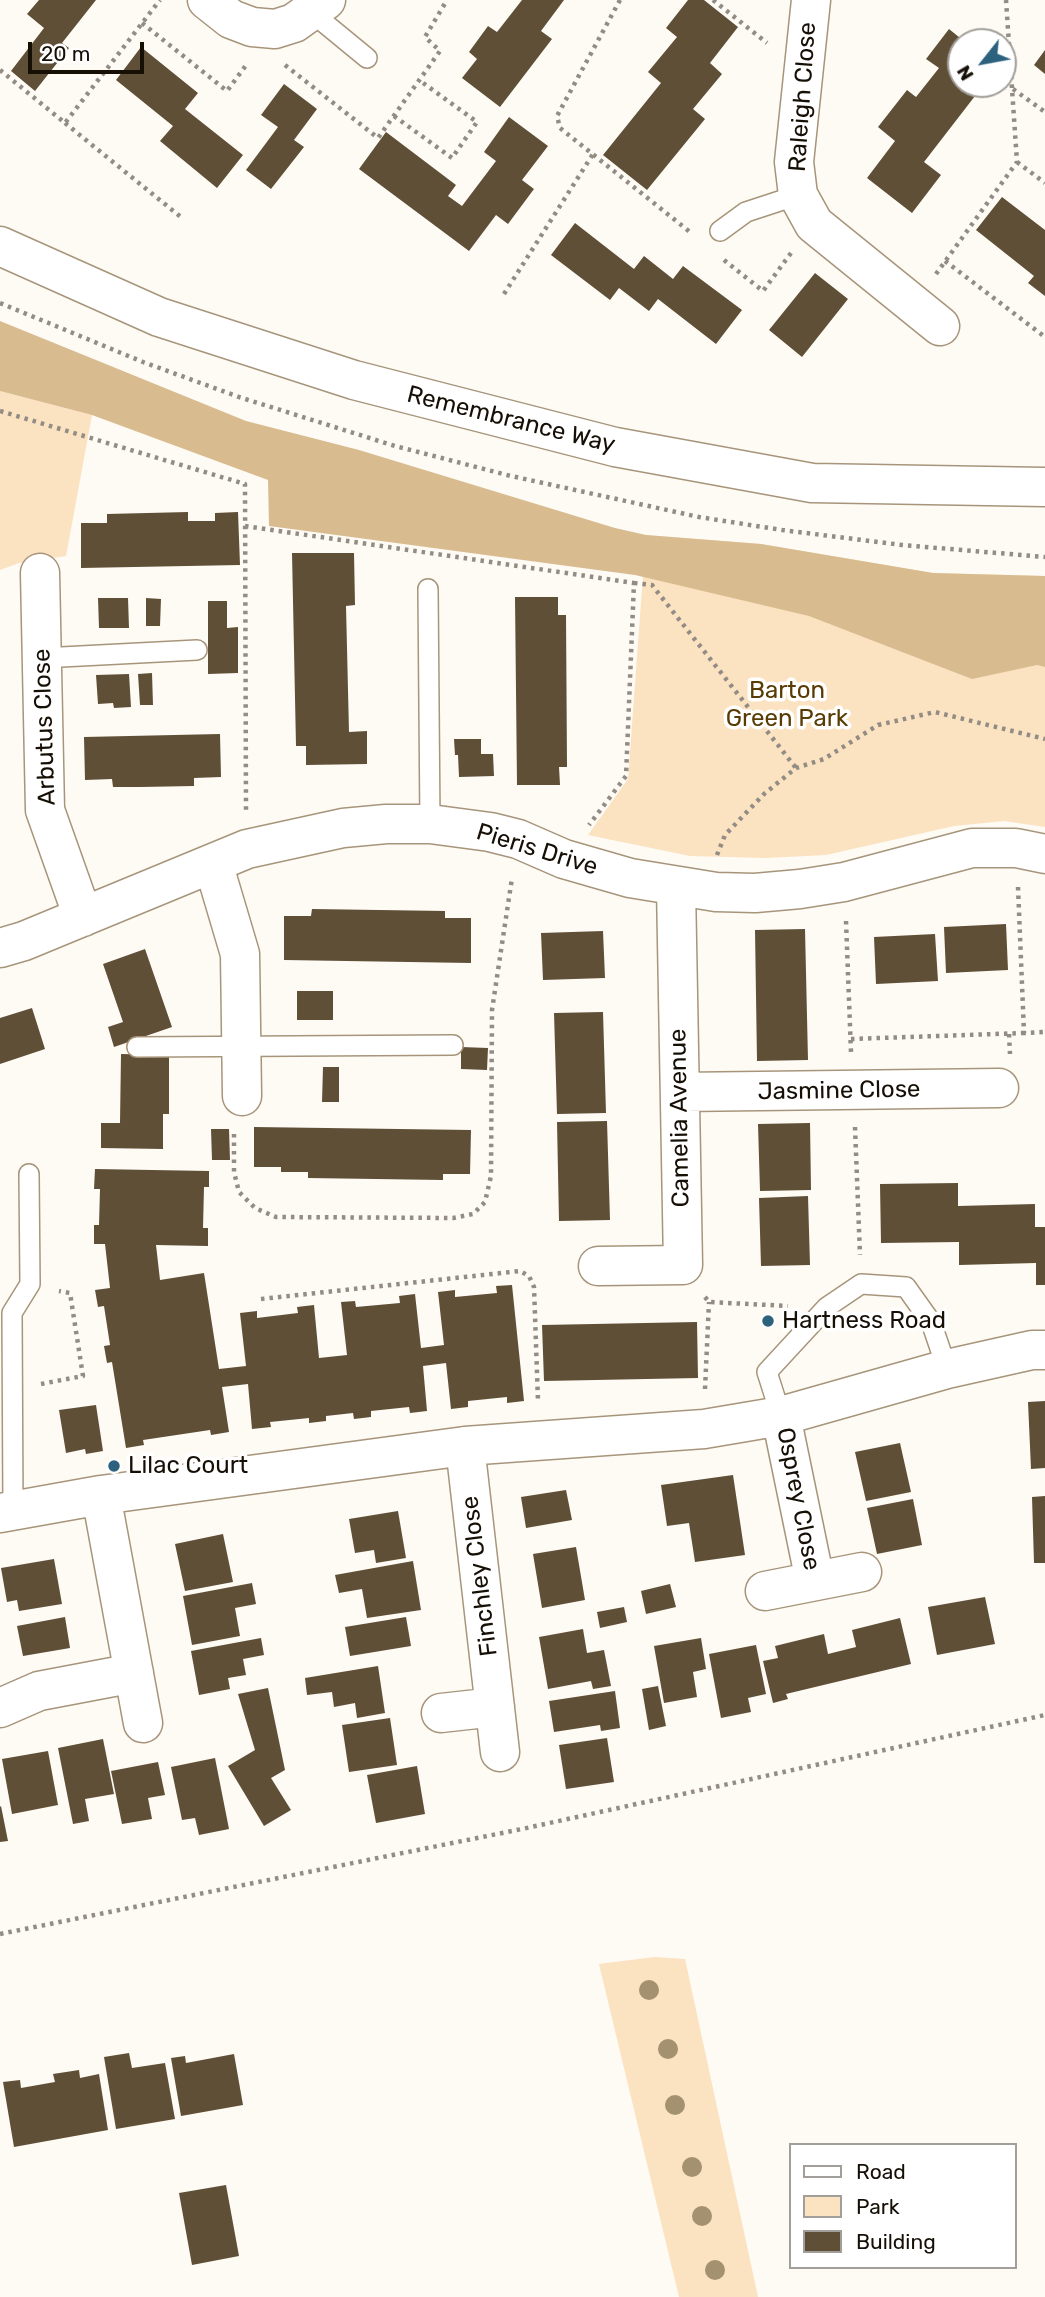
<!DOCTYPE html>
<style>
body{margin:0}
#map{position:relative;width:1045px;height:2297px;overflow:hidden;background:#fefaf4;font-family:Rubik,sans-serif}
canvas{display:block}
.legend{position:absolute;left:789px;top:2143px;width:228px;height:126px;box-sizing:border-box;background:#fff;border:2px solid #a29f9b;margin:0;padding:9px 12px;list-style:none;font-size:21px;color:#160f06}
.legend li{display:flex;align-items:center;gap:14px;height:35px}
.legend b{width:35px;border:2px solid #a29f9b}
.north{position:absolute;left:947px;top:28px;width:70px;height:70px;box-sizing:border-box;background:#fff;border:2px solid #a29f9b;border-radius:50%;rotate:239deg;font-size:19px;font-weight:700;line-height:28px;text-align:center;color:#160f06}
.north::after{content:'';display:block;margin:auto;width:24px;height:32px;background:#2d627e;clip-path:polygon(50% 0,100% 100%,50% 72%,0 100%)}
.scale{position:absolute;left:28px;top:42px;width:116px;height:32px;box-sizing:border-box;border:4px solid #160f06;border-top:0;padding-left:9px;font-size:21px;line-height:24px;white-space:nowrap;color:#160f06;-webkit-text-stroke:5px #fff;paint-order:stroke}
</style>
<div id="map">
<canvas width="1045" height="2297"></canvas>
<ul class="legend">
<li><b style="height:9px;background:#fff"></b>Road</li>
<li><b style="height:19px;background:#fbe2c0"></b>Park</li>
<li><b style="height:19px;background:#5f4f37"></b>Building</li>
</ul>
<div class="north">N</div>
<div class="scale">20 m</div>
</div>
<script>
const ctx = document.querySelector('canvas').getContext('2d');
ctx.lineJoin = 'round';
function fill(path, color) { ctx.fillStyle = color; ctx.fill(path, 'evenodd'); }
const poly = rows => new Path2D(rows.map(r => 'M' + r).join(''));
function strokePath(path, color, width, dash) { ctx.strokeStyle = color; ctx.lineWidth = width; ctx.lineCap = dash ? 'butt' : 'round'; ctx.setLineDash(dash || []); ctx.stroke(path); }
function write(font, color, halo, rows, align = 'center') {
  ctx.font = font + ' Rubik,sans-serif'; ctx.lineWidth = 7; ctx.setLineDash([]); ctx.textBaseline = 'middle'; ctx.strokeStyle = halo; ctx.fillStyle = color; for (const [text, x, y, turn = 0] of rows) {
    ctx.save(); ctx.translate(x, y); ctx.rotate((+turn || 0) * Math.PI / 180); ctx.textAlign = isNaN(turn) ? turn : align; if (halo) ctx.strokeText(text, 0, 0); ctx.fillText(text, 0, 0); ctx.restore();
  }
}
fill(poly([
 [0,391,92,415,66,556,19,563,0,570],
 [646,535,761,544,933,573,1045,576,1045,827,1004,821,954,826,826,855,766,858,690,856,588,835,628,779],
 [654,1957,685,1959,758,2297,679,2297,599,1964]
]), '#fbe2c0');
fill(poly([
 [0,321,246,421,359,450,615,528,646,535,761,544,933,573,1045,576,1045,667,1037,665,972,679,809,616,635,575,269,526,268,480,92,415,0,391]
]), '#d9bb90');
fill(poly([
 [39,0,96,0,62,43,69,48,35,91,11,71,44,28,27,14],
 [522,0,564,0,541,31,552,39,500,107,462,78,477,59,469,52,488,26,497,32],
 [688,0,704,0,738,27,710,63,722,74,693,109,705,119,647,190,603,155,661,83,648,72,677,37,666,28],
 [949,29,965,42,961,42,961,84,979,84,972,93,975,96,924,162,941,175,912,213,867,178,895,141,878,127,907,90,916,97,939,68,926,59],
 [141,47,198,93,185,109,243,155,217,188,160,141,173,126,116,80],
 [1045,50,1045,74,1034,65],
 [284,84,317,109,294,140,304,147,271,189,246,170,278,127,261,115],
 [509,117,548,146,522,180,534,189,508,224,496,215,469,251,359,169,386,132,456,185,448,196,462,206,496,161,484,152],
 [1002,197,1045,230,1045,296,1028,283,1034,276,976,230],
 [575,223,634,269,644,256,673,279,683,266,742,310,716,344,658,299,649,311,619,288,610,300,551,255],
 [815,273,848,299,802,357,769,330],
 [188,512,188,521,215,521,215,513,238,512,240,565,81,568,81,523,107,523,107,514],
 [292,553,354,553,355,605,346,606,349,732,367,731,367,764,306,765,306,746,296,746],
 [515,597,558,597,558,615,566,615,567,767,559,767,560,785,517,785],
 [98,598,128,598,129,628,99,628],
 [146,598,161,599,160,626,146,626],
 [208,601,227,601,227,628,238,627,238,673,208,674],
 [152,673,153,705,140,705,138,674],
 [129,674,131,707,114,708,113,703,98,704,96,675],
 [220,734,221,777,194,778,194,786,140,787,113,787,112,779,85,780,84,737],
 [454,739,481,739,481,754,493,754,494,776,459,777,458,755,455,755],
 [312,909,445,911,445,918,471,918,471,963,284,960,284,916,311,916],
 [1006,924,1008,970,946,973,944,927],
 [805,929,808,1060,757,1061,755,930],
 [603,931,605,978,543,980,541,933],
 [935,934,938,981,876,984,874,937],
 [145,949,172,1027,114,1047,108,1027,123,1022,103,964],
 [297,991,333,991,333,1020,297,1020],
 [32,1008,45,1049,0,1064,0,1018],
 [603,1012,606,1113,557,1114,554,1013],
 [461,1047,488,1048,487,1070,461,1069],
 [121,1054,169,1055,169,1114,163,1114,163,1149,101,1148,101,1123,120,1123],
 [323,1067,339,1067,339,1102,322,1102],
 [607,1121,610,1220,559,1221,557,1122],
 [810,1123,811,1190,760,1191,758,1124],
 [254,1127,471,1130,470,1174,443,1174,443,1180,308,1178,308,1172,281,1172,281,1167,254,1167],
 [211,1129,229,1129,230,1160,212,1160],
 [95,1169,209,1171,209,1187,204,1187,203,1228,208,1228,208,1246,156,1245,160,1280,204,1273,219,1369,246,1366,240,1313,257,1311,257,1318,298,1313,297,1307,314,1305,319,1358,347,1355,341,1302,355,1301,356,1307,400,1303,399,1296,415,1294,421,1348,444,1345,438,1292,455,1290,455,1297,497,1293,496,1286,512,1285,524,1401,507,1403,507,1397,468,1401,468,1407,451,1409,446,1363,423,1366,427,1411,410,1413,409,1407,371,1411,371,1417,354,1419,353,1413,326,1416,326,1421,309,1423,309,1418,270,1422,271,1427,252,1429,248,1384,222,1387,229,1432,211,1435,210,1430,143,1440,144,1445,126,1448,112,1362,107,1363,104,1346,110,1345,104,1306,98,1307,95,1290,110,1288,105,1244,94,1244,94,1225,99,1225,100,1189,94,1189],
 [958,1183,958,1206,1035,1204,1035,1227,1045,1227,1045,1285,1036,1285,1036,1263,959,1265,959,1242,881,1243,880,1184],
 [808,1196,810,1265,761,1266,759,1198],
 [697,1322,698,1378,544,1381,542,1325],
 [1045,1401,1045,1468,1031,1469,1028,1402],
 [96,1405,103,1451,86,1454,85,1449,66,1453,59,1410],
 [900,1443,911,1492,866,1501,855,1452],
 [733,1475,745,1555,695,1562,689,1523,667,1526,661,1485],
 [566,1490,572,1520,526,1528,521,1497],
 [1045,1496,1045,1563,1034,1563,1032,1497],
 [913,1499,922,1545,877,1554,867,1508],
 [398,1511,406,1558,376,1563,374,1550,355,1553,349,1519],
 [223,1534,233,1582,185,1591,175,1544],
 [576,1547,585,1600,542,1608,533,1554],
 [54,1559,62,1604,19,1611,17,1600,7,1602,1,1568],
 [413,1561,421,1610,367,1618,362,1589,339,1593,335,1575],
 [252,1583,256,1604,235,1608,240,1636,192,1645,183,1596],
 [670,1584,676,1607,646,1614,641,1591],
 [985,1597,995,1644,937,1655,928,1607],
 [624,1607,627,1622,600,1628,597,1612],
 [65,1617,70,1648,23,1656,17,1626],
 [406,1617,411,1646,350,1656,345,1627],
 [900,1618,911,1664,786,1694,788,1699,773,1703,763,1661,778,1658,775,1646,824,1634,828,1654,856,1647,852,1630],
 [583,1629,587,1653,604,1650,611,1686,593,1689,591,1681,548,1689,539,1637],
 [261,1638,264,1655,243,1659,246,1675,228,1678,230,1689,199,1695,191,1651],
 [701,1638,706,1669,693,1672,697,1697,664,1703,654,1646],
 [756,1645,766,1694,748,1698,751,1712,721,1718,709,1654],
 [378,1666,385,1713,357,1718,355,1703,334,1707,332,1692,307,1695,305,1678],
 [658,1686,666,1726,649,1730,642,1689],
 [268,1688,285,1770,271,1778,291,1810,264,1826,228,1766,255,1750,238,1694],
 [615,1691,620,1728,601,1731,600,1725,554,1732,549,1701],
 [390,1718,397,1765,349,1772,342,1725],
 [607,1738,614,1782,566,1789,559,1745],
 [103,1739,114,1794,85,1799,89,1821,73,1824,58,1748],
 [48,1751,58,1805,12,1814,2,1759],
 [215,1758,229,1829,199,1835,195,1818,182,1820,171,1767],
 [158,1762,165,1795,148,1798,152,1819,122,1824,111,1771],
 [417,1766,425,1814,376,1823,367,1775],
 [1,1806,8,1841,0,1842,0,1807],
 [129,2053,132,2068,165,2063,175,2119,116,2129,104,2057],
 [234,2054,243,2105,181,2116,171,2058,185,2056,186,2063],
 [79,2070,80,2078,99,2074,108,2130,14,2147,3,2082,20,2080,21,2088,55,2082,53,2074],
 [226,2185,239,2256,192,2265,179,2193]
]), '#5f4f37');
const lane = poly([
 [311,12,367,58],
 [720,231,746,212,798,195],
 [428,589,430,824],
 [42,658,197,650],
 [137,1047,453,1045],
 [781,1416,767,1372,827,1307,861,1284,906,1287,931,1322,947,1369],
 [13,1511,12,1313,30,1284,29,1174]
]);
const street = poly([
 [207,0,231,19,252,27,275,29,294,23,326,0],
 [811,0,794,162,798,195,814,224,940,326],
 [40,573,45,810,83,917],
 [213,863,240,954,242,1096],
 [0,948,24,941,247,849,343,828,386,824,430,824,490,832,518,839,564,859,630,878,716,892,755,893,800,889,844,882,972,848,1016,848,1045,854],
 [680,1092,999,1088],
 [598,1266,683,1265,676,887],
 [781,1416,815,1581],
 [465,1446,500,1752],
 [101,1495,143,1723],
 [0,1513,101,1495,465,1446,704,1429,781,1416,947,1369,1032,1350,1045,1350],
 [765,1591,862,1572],
 [0,1708,39,1691,134,1673],
 [441,1713,495,1707]
]);
const highway = poly([
 [0,246,159,317,354,380,615,447,812,483,1045,487]
]);
strokePath(lane, '#a7957b', 22);
strokePath(street, '#a7957b', 41);
strokePath(highway, '#a7957b', 41);
strokePath(poly([
 [620,0,557,116,560,128,690,232],
 [713,0,767,43],
 [142,23,227,91,247,64],
 [285,65,378,138,440,51,425,37,447,0],
 [0,70,65,123,160,0],
 [1013,89,1045,112],
 [394,116,452,158,477,122,419,80],
 [65,123,182,218],
 [1017,162,1045,183],
 [724,260,763,291,791,253],
 [945,261,1045,337],
 [936,274,1017,162,1006,0],
 [504,294,593,154],
 [0,303,143,362,239,397,395,446,511,476,699,517,782,530,902,545,1045,557],
 [0,411,245,484,246,810],
 [245,526,634,583,626,776,589,825],
 [634,583,652,585,796,768],
 [717,855,725,835,764,794,796,768,824,759,878,725,935,712,1045,739],
 [1018,887,1024,1033,1045,1032],
 [846,921,851,1052],
 [1009,1034,1010,1054],
 [851,1039,1024,1033],
 [855,1127,860,1255],
 [234,1134,234,1172,239,1192,255,1208,276,1217,453,1218,473,1214,485,1202,491,1176,492,1010,512,878],
 [705,1297,709,1302,788,1306],
 [261,1299,520,1271,529,1276,534,1287,538,1401],
 [41,1384,83,1376,70,1293,59,1291],
 [705,1389,709,1302],
 [0,1934,522,1829,1045,1715]
]), '#928c85', 4.5, [3.5, 5]);
strokePath(lane, '#fff', 19);
strokePath(street, '#fff', 38);
strokePath(highway, '#fff', 38);
ctx.fillStyle = '#a39170';
for (const [x, y] of [
 [649,1990],
 [668,2049],
 [675,2105],
 [692,2167],
 [702,2216],
 [715,2270]
]) { ctx.beginPath(); ctx.arc(x, y, 10, 0, 2 * Math.PI); ctx.fill(); }
for (const [x, y, r, color] of [
 [768,1321,7,"#2d627e"],
 [114,1466,7,"#2d627e"]
]) { const dot = new Path2D(); dot.arc(x, y, r, 0, 2 * Math.PI); ctx.fillStyle = color; ctx.fill(dot); strokePath(dot, '#fff', 2.5); }
write('24px', '#160f06', '#fff', [
 ["Raleigh Close",803,97,-86],
 ["Remembrance Way",511,420,14],
 ["Arbutus Close",45,727,-92],
 ["Pieris Drive",537,850,17],
 ["Jasmine Close",839,1091,-1],
 ["Camelia Avenue",680,1118,-91],
 ["Osprey Close",798,1499,79],
 ["Finchley Close",480,1576,-97]
]);
write('24px', '#593b04', '#fff', [
 ["Barton",787,691],
 ["Green Park",787,719]
]);
write('24px', '#160f06', '#fff', [
 ["Hartness Road",782,1321],
 ["Lilac Court",128,1466]
], 'left');
</script>
